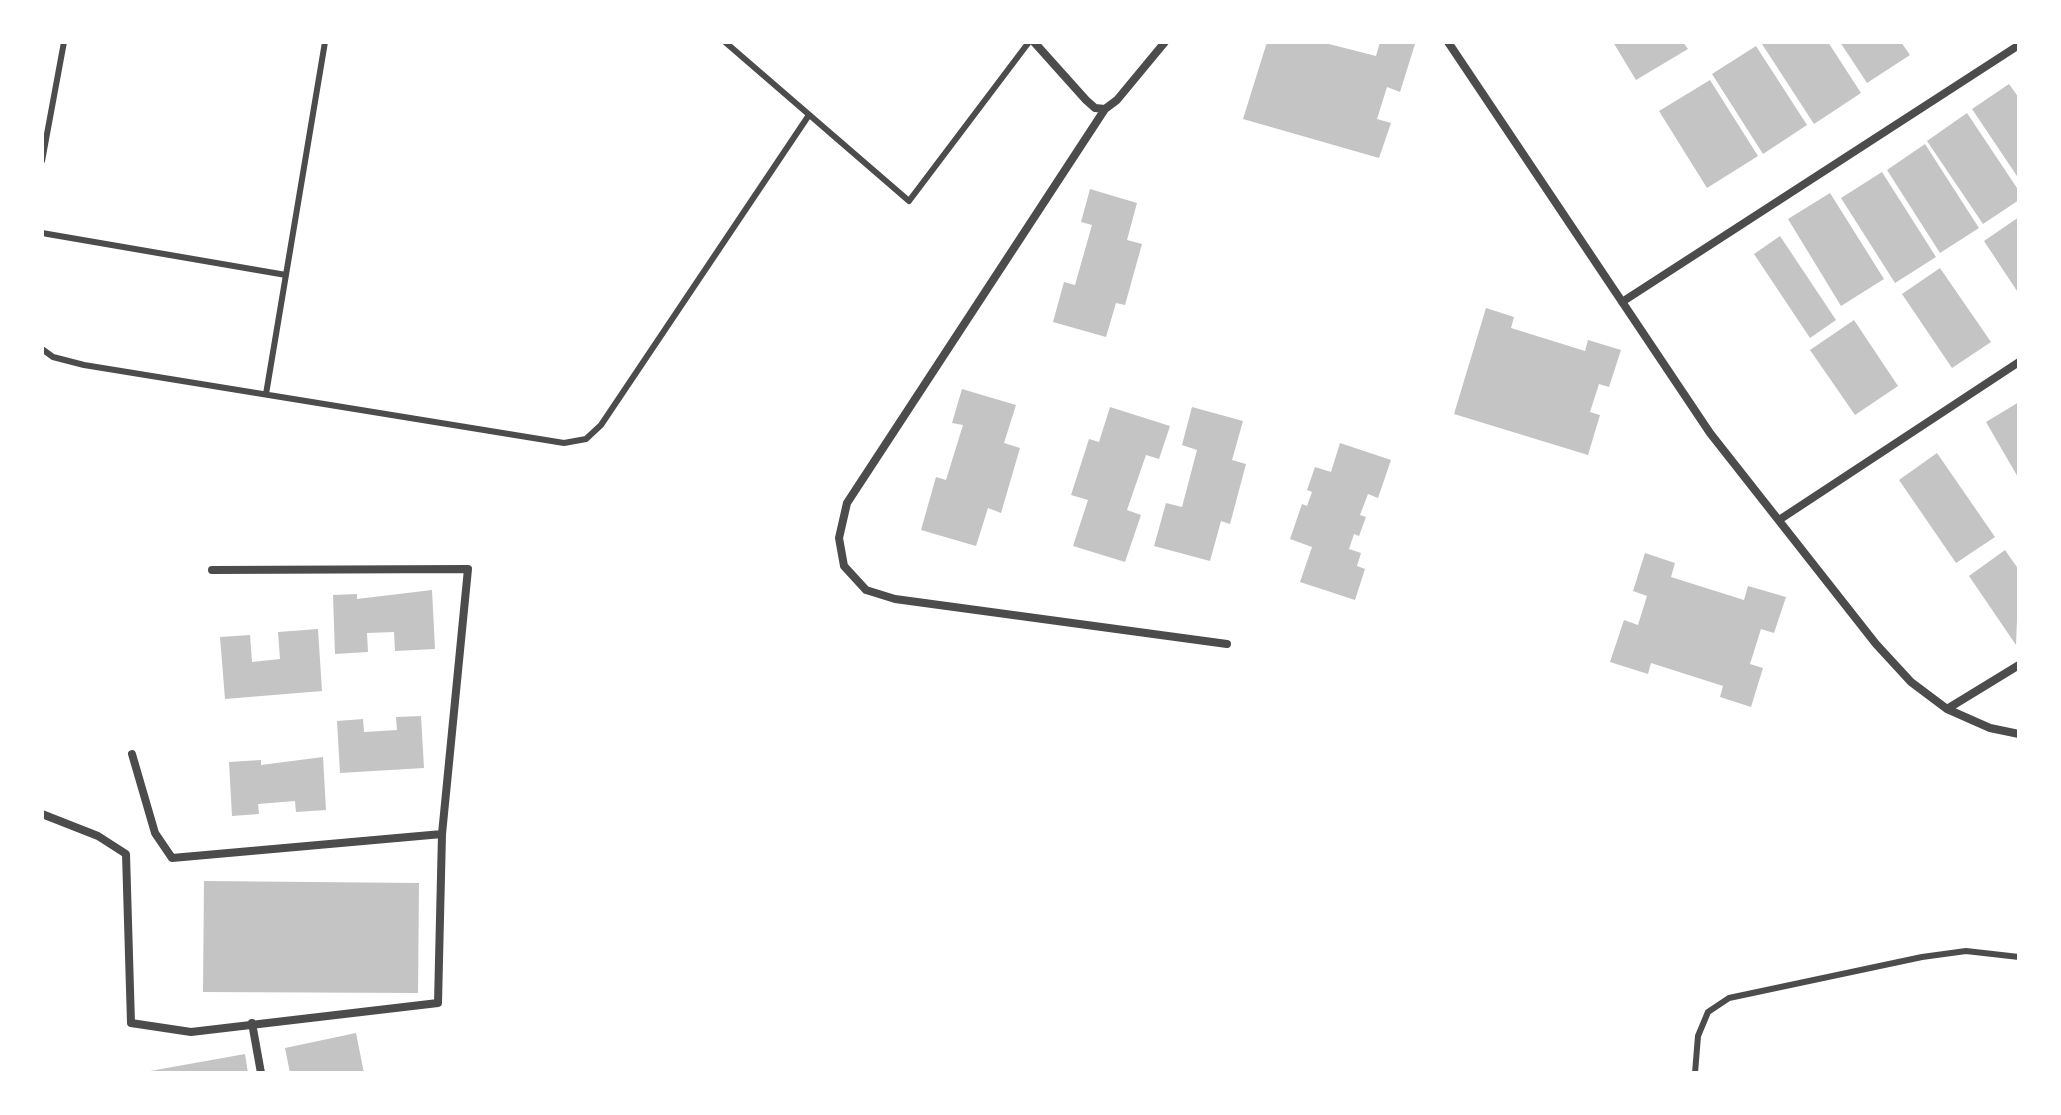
<!DOCTYPE html>
<style>
body{margin:0}
#map{position:relative;width:2061px;height:1115px;overflow:hidden;background:#fff;font-family:Manrope,sans-serif}
canvas{display:block}
.frame{position:absolute;inset:0;border:44px solid #fff;pointer-events:none}
</style>
<div id="map">
<canvas width="2061" height="1115"></canvas>
<div class="frame"></div>
</div>
<script>
const ctx = document.querySelector('canvas').getContext('2d');
ctx.lineJoin = 'round';
function fill(path, color) { ctx.fillStyle = color; ctx.fill(path, 'evenodd'); }
const poly = rows => new Path2D(rows.map(r => 'M' + r).join(''));
function strokePath(path, color, width, dash) { ctx.strokeStyle = color; ctx.lineWidth = width; ctx.lineCap = dash ? 'butt' : 'round'; ctx.setLineDash(dash || []); ctx.stroke(path); }
fill(poly([
 [1267,42,1321,42,1376,56,1380,42,1415,44,1400,92,1387,87,1377,119,1391,123,1379,158,1243,119],
 [1613,42,1683,42,1688,49,1636,80],
 [1765,42,1828,42,1861,93,1814,124,1762,44],
 [1840,42,1901,42,1910,55,1867,83],
 [1756,46,1807,125,1763,154,1712,74],
 [1710,80,1758,156,1707,188,1659,111],
 [2009,84,2019,98,2019,179,1972,109],
 [1967,113,2019,191,2019,200,1983,224,1927,141],
 [1925,144,1979,228,1940,253,1887,170],
 [1882,172,1936,257,1895,283,1841,198],
 [1090,189,1137,203,1127,240,1142,244,1125,305,1116,303,1106,337,1053,322,1064,282,1075,285,1092,225,1081,222],
 [1830,193,1884,279,1841,306,1788,219],
 [2019,217,2019,294,1984,241],
 [1780,236,1836,320,1810,338,1754,254],
 [1940,268,1991,342,1952,368,1902,294],
 [1486,308,1514,317,1511,328,1585,351,1588,340,1621,350,1609,387,1599,384,1590,412,1600,415,1588,455,1454,414],
 [1854,320,1898,386,1855,415,1810,350],
 [962,389,1016,405,1004,443,1020,448,1001,513,988,508,976,546,921,530,936,477,946,480,963,425,952,423],
 [2019,402,2019,479,1986,422],
 [1110,407,1170,426,1159,459,1146,455,1127,510,1141,515,1125,562,1073,546,1088,500,1071,495,1089,439,1099,442],
 [1192,407,1243,421,1232,460,1246,464,1230,524,1221,521,1210,561,1154,546,1166,503,1182,507,1197,450,1182,445],
 [1340,443,1391,460,1378,498,1368,494,1360,515,1366,517,1359,536,1354,534,1349,549,1361,553,1357,566,1365,569,1355,600,1300,582,1312,547,1290,539,1302,504,1307,506,1312,492,1307,490,1315,467,1331,472],
 [1937,453,1995,537,1956,563,1899,480],
 [2005,550,2019,570,2016,645,1969,576],
 [1645,553,1675,563,1671,577,1744,600,1748,586,1786,597,1774,633,1761,629,1750,664,1763,668,1751,707,1720,697,1723,686,1651,663,1648,674,1610,662,1624,620,1638,625,1647,596,1633,591],
 [432,590,435,649,395,651,394,632,367,633,368,652,335,654,333,595,357,594,357,599],
 [318,629,322,691,225,699,220,637,250,635,252,662,280,659,278,632],
 [421,716,424,768,340,773,337,721,363,719,364,732,397,730,396,717],
 [323,757,326,810,296,812,295,801,258,804,259,814,232,816,229,762,261,760,261,765],
 [204,881,419,883,418,993,203,992],
 [356,1033,364,1073,290,1073,285,1048],
 [245,1054,248,1073,150,1073,150,1071]
]), '#c4c4c4');
strokePath(poly([
 [725,42,909,201,1029,42],
 [42,161,64,42],
 [42,233,286,275],
 [42,349,53,357,84,365,564,443,586,439,601,425,809,115],
 [266,394,325,42],
 [1695,1073,1698,1036,1708,1012,1729,998,1922,957,1966,951,2019,957]
]), '#4c4c4c', 6);
strokePath(poly([
 [1034,42,1086,100,1095,108,1105,109,1117,100,1165,42],
 [1448,42,1710,433,1876,644,1911,682,1947,709,1990,728,2019,734],
 [1105,109,847,503,839,538,844,566,866,590,895,599,1227,644],
 [1622,302,2019,45],
 [1779,520,2019,362],
 [1947,709,2019,665],
 [132,754,155,833,172,858,442,834],
 [42,814,98,836,126,854,131,1023,191,1032,438,1003,442,834,468,569,212,570],
 [252,1023,261,1073]
]), '#4c4c4c', 8);
</script>
